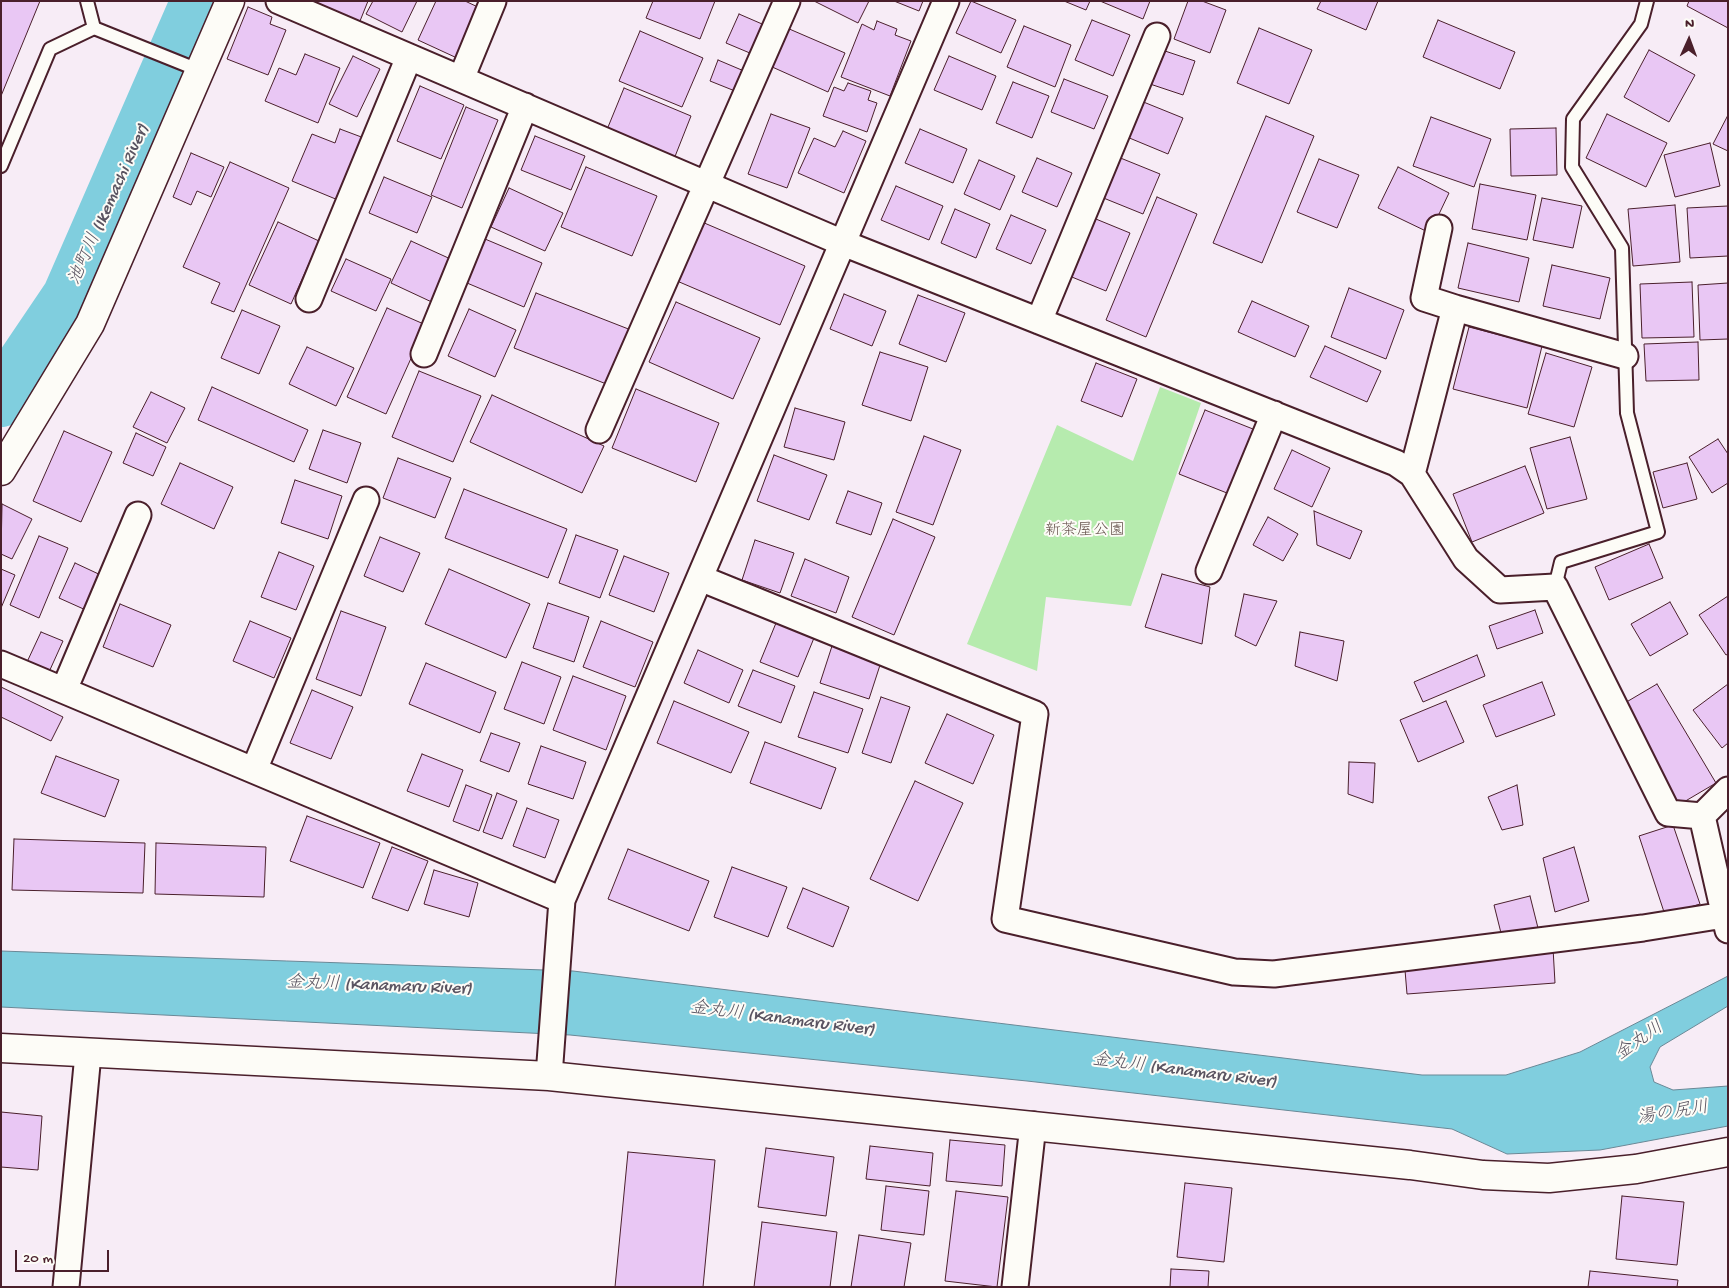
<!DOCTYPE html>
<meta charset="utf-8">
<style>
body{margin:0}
#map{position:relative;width:1729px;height:1288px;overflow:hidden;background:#f7ecf6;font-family:"Gochi Hand",sans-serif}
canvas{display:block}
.frame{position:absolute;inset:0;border:2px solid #4a1f2b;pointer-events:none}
.north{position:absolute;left:1664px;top:15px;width:50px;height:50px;-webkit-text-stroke:4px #fdfcf7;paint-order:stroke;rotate:2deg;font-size:14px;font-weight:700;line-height:20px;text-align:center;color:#4a1f2b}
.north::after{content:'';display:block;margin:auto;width:18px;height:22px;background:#4a1f2b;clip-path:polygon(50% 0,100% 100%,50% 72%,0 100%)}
.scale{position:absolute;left:15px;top:1250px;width:94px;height:22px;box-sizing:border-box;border:2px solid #4a1f2b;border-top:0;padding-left:6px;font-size:15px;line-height:18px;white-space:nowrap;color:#4a1f2b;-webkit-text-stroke:4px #fdfcf7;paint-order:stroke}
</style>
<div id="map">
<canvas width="1729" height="1288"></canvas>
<div class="frame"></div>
<div class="north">N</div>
<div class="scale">20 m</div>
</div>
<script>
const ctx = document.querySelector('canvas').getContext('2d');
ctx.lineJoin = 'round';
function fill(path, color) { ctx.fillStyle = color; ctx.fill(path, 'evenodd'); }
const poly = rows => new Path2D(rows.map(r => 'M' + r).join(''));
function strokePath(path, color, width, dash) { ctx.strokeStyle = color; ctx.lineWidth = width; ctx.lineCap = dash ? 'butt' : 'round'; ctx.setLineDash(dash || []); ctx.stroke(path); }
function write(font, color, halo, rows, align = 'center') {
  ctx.font = font + ' "Gochi Hand","Klee One",sans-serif'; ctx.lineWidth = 4; ctx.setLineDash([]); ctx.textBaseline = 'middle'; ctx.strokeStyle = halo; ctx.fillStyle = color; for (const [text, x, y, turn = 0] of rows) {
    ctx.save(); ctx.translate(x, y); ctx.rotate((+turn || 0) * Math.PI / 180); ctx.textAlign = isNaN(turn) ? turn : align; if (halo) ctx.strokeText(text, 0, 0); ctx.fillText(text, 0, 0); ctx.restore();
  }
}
fill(poly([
 [1160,387,1201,403,1131,606,1046,597,1037,671,967,644,1057,425,1133,461]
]), '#b6ebae');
const water = poly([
 [1,951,573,971,1422,1075,1506,1075,1580,1052,1728,976,1728,1006,1660,1047,1650,1067,1654,1082,1673,1090,1728,1086,1728,1126,1600,1150,1507,1154,1452,1129,1027,1081,570,1035,1,1007,1,951]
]);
fill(water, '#80cede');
strokePath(water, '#6a8896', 1);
strokePath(poly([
 [1,399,70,297,199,1]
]), '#80cede', 56);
const building = poly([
 [1,1,40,1,1,96,1,1],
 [307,1,368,1,356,31,307,1],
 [373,1,417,1,402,32,366,14,373,1],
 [436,1,465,1,480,8,457,58,418,40,436,1],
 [653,1,715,1,700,39,646,18,653,1],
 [814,1,869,1,858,23,814,1],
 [894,1,923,1,919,11,894,1],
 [971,1,1016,20,1001,53,956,33,971,1],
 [1064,1,1090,1,1086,10,1064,1],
 [1100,1,1150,1,1143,19,1100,1],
 [1188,1,1202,1,1226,10,1210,53,1174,39,1188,1],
 [1321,1,1378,1,1366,30,1317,9,1321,1],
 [1689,1,1728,1,1728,28,1687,6,1689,1],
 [248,7,272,17,270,24,286,30,268,75,227,59,248,7],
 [739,14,769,27,757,56,726,43,739,14],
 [1092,20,1130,35,1113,76,1075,60,1092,20],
 [1438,20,1515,52,1500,89,1423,57,1438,20],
 [877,21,897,29,895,35,911,41,890,96,841,77,862,24,874,30,877,21],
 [1024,26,1071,45,1055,87,1007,67,1024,26],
 [787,28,845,53,828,92,770,66,787,28],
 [1259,28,1312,50,1289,104,1237,83,1259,28],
 [640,31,703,58,682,107,619,81,640,31],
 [1162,50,1195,61,1183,95,1150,84,1162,50],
 [1649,50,1695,75,1669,122,1624,97,1649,50],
 [305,54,340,68,318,123,265,101,279,68,296,75,305,54],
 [353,56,380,69,357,117,329,104,353,56],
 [949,56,996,76,982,110,934,90,949,56],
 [718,60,744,71,735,91,710,81,718,60],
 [1064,79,1108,96,1094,129,1051,112,1064,79],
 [1013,82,1049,96,1032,138,996,123,1013,82],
 [848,83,871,91,868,100,877,103,867,132,823,116,834,87,844,91,848,83],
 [420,86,464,105,441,159,397,141,420,86],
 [624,88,691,116,674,159,606,132,624,88],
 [1141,101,1183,118,1168,154,1127,137,1141,101],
 [466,107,498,120,462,208,431,195,466,107],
 [771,114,810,128,787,188,748,174,771,114],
 [1607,114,1667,143,1646,187,1586,158,1607,114],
 [1728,115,1728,151,1713,144,1728,115],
 [1266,116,1314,136,1262,263,1213,243,1266,116],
 [1431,117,1491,139,1474,187,1413,166,1431,117],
 [1556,128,1557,175,1511,176,1510,129,1556,128],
 [340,129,364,138,338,200,292,181,312,134,335,143,340,129],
 [920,129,967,149,953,183,905,163,920,129],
 [843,131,866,141,844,193,798,173,814,138,835,147,843,131],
 [535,136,585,156,571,190,521,170,535,136],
 [1710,143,1720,186,1675,197,1664,155,1710,143],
 [191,153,224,167,211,197,197,191,191,205,173,197,191,153],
 [1118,157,1160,174,1143,214,1101,197,1118,157],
 [1037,158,1072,173,1057,207,1022,192,1037,158],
 [1319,159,1359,175,1337,228,1297,212,1319,159],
 [979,160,1015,176,1000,210,964,194,979,160],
 [230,162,289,188,234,312,211,303,220,283,183,267,230,162],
 [586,167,657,196,632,256,561,227,586,167],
 [1398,167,1449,193,1430,233,1378,208,1398,167],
 [384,177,432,197,417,233,369,213,384,177],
 [1480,184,1536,195,1527,240,1472,229,1480,184],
 [896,186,943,206,929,240,881,220,896,186],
 [509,188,563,213,545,251,491,227,509,188],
 [1157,197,1197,214,1146,337,1106,320,1157,197],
 [1542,198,1582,206,1573,248,1533,240,1542,198],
 [1675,205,1680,262,1633,266,1628,209,1675,205],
 [1728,206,1728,256,1690,258,1687,208,1728,206],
 [955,209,990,224,976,258,941,243,955,209],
 [1011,215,1046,230,1031,264,996,249,1011,215],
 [1091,217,1130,233,1106,291,1067,275,1091,217],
 [278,222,319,241,291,304,249,285,278,222],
 [702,222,805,266,780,325,677,281,702,222],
 [485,239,542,263,524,307,467,283,485,239],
 [411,241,455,261,436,304,391,283,411,241],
 [1468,243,1529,258,1519,302,1458,288,1468,243],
 [346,259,391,279,376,311,331,291,346,259],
 [1552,265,1610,278,1600,319,1543,306,1552,265],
 [1692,282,1694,337,1642,338,1640,284,1692,282],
 [1728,283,1728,339,1700,340,1698,285,1728,283],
 [1349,288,1404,310,1386,359,1331,337,1349,288],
 [536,293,631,330,609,385,514,348,536,293],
 [844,294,886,311,872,346,830,329,844,294],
 [918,295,965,313,946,362,899,344,918,295],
 [1252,301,1309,326,1295,357,1238,332,1252,301],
 [676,302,760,338,733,399,649,362,676,302],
 [387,308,426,325,386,414,347,397,387,308],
 [469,309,516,330,495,377,448,356,469,309],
 [242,310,280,326,259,374,221,358,242,310],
 [1469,327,1542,346,1527,408,1453,389,1469,327],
 [1698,342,1699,380,1646,381,1644,344,1698,342],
 [1325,346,1381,371,1367,402,1310,377,1325,346],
 [307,347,354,368,336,406,289,384,307,347],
 [880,352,928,367,911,421,862,405,880,352],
 [1546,353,1592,367,1574,427,1528,414,1546,353],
 [1096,363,1137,379,1122,417,1081,401,1096,363],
 [419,371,481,396,453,462,392,437,419,371],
 [212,387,308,430,294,462,198,420,212,387],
 [636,389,719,423,696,482,612,448,636,389],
 [151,392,185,408,167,443,133,427,151,392],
 [492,395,604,446,582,493,470,442,492,395],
 [795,408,845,422,834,460,784,447,795,408],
 [1205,410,1258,431,1232,495,1179,474,1205,410],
 [323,430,361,443,347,483,309,469,323,430],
 [64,431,112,452,81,522,33,501,64,431],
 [136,433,166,447,153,476,123,463,136,433],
 [924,436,961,450,933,525,896,512,924,436],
 [1570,437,1587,499,1547,509,1530,448,1570,437],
 [1718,439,1728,454,1728,483,1712,493,1689,457,1718,439],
 [1292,450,1330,468,1312,507,1274,489,1292,450],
 [774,455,827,475,809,520,757,501,774,455],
 [398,458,451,478,435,518,383,498,398,458],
 [180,463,233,487,214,529,161,504,180,463],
 [1687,463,1697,499,1663,508,1653,472,1687,463],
 [1525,466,1544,513,1472,542,1453,494,1525,466],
 [295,480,342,496,328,539,281,523,295,480],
 [464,489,567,529,548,578,445,538,464,489],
 [848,491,882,503,871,535,836,523,848,491],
 [2,504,32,519,12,559,1,554,2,504],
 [1314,511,1362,531,1350,559,1317,545,1314,511],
 [1268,517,1298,534,1283,561,1253,545,1268,517],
 [893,519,935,537,894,635,852,617,893,519],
 [576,535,618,550,600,598,559,583,576,535],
 [39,536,68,548,39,618,10,605,39,536],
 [380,537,420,553,403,592,364,576,380,537],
 [755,540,794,553,780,593,742,580,755,540],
 [1649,544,1663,578,1609,600,1595,567,1649,544],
 [279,552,314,566,296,610,261,597,279,552],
 [624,556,669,573,654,612,609,595,624,556],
 [805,559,849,577,836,613,791,596,805,559],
 [75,563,105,577,88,611,59,598,75,563],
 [1,569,15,575,1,608,1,569],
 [449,569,530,604,506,658,425,624,449,569],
 [1162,574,1210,587,1202,644,1145,627,1162,574],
 [1244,594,1277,601,1256,646,1235,636,1244,594],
 [1728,596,1728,654,1726,655,1699,615,1728,596],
 [1670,602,1688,634,1650,656,1631,624,1670,602],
 [548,603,589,617,574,662,533,648,548,603],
 [120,604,171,625,153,667,103,647,120,604],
 [1535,610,1543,633,1497,649,1489,626,1535,610],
 [341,611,386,627,361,696,316,679,341,611],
 [250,621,291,638,274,678,233,661,250,621],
 [601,621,653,642,635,687,583,667,601,621],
 [776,623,814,638,798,677,760,662,776,623],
 [41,632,63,641,49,672,27,662,41,632],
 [1300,632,1344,641,1337,681,1295,666,1300,632],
 [833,643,882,659,869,699,820,683,833,643],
 [698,650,743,670,729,703,684,683,698,650],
 [1477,655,1485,676,1423,702,1414,682,1477,655],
 [522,662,561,677,544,724,504,709,522,662],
 [426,663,496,692,480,733,409,704,426,663],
 [753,670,795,686,781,723,738,706,753,670],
 [573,676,626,696,606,750,553,730,573,676],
 [1542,682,1555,715,1496,737,1483,705,1542,682],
 [1657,684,1716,783,1677,806,1618,707,1657,684],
 [1728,684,1728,743,1722,748,1693,710,1728,684],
 [1,687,63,717,51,741,1,717,1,687],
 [312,690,353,707,331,759,290,743,312,690],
 [814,692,863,709,848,753,798,737,814,692],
 [881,697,910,707,891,763,862,753,881,697],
 [674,701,749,732,731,773,657,743,674,701],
 [1446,701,1464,742,1418,762,1400,720,1446,701],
 [947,714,994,735,973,784,925,763,947,714],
 [491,733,520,743,509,772,480,761,491,733],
 [765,742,836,768,821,809,750,783,765,742],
 [541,746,586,762,573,799,528,784,541,746],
 [422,754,463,770,449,807,407,791,422,754],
 [56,756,119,780,105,817,41,793,56,756],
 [1349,762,1375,763,1373,803,1348,794,1349,762],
 [915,781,963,803,918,901,870,879,915,781],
 [466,785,492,795,479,831,453,821,466,785],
 [1517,785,1523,825,1502,830,1488,797,1517,785],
 [497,793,517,801,502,839,483,832,497,793],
 [527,808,559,820,545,858,513,846,527,808],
 [307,816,380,843,363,888,290,861,307,816],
 [1673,825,1700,904,1665,915,1639,836,1673,825],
 [14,839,145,843,143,893,12,890,14,839],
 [156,843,266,847,264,897,155,894,156,843],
 [392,847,428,861,408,911,372,898,392,847],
 [1574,847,1589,901,1555,912,1543,858,1574,847],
 [628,849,709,881,689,931,608,899,628,849],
 [732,867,787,887,768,937,714,917,732,867],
 [434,870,478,883,469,917,424,904,434,870],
 [803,888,849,907,833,947,787,928,803,888],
 [1530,896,1538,928,1502,937,1494,905,1530,896],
 [1553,948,1555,983,1407,994,1404,958,1553,948],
 [1,1112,42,1116,38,1170,1,1167,1,1112],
 [950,1140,1005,1145,1002,1186,946,1181,950,1140],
 [870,1146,933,1153,930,1186,866,1179,870,1146],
 [766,1148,834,1157,826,1216,758,1207,766,1148],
 [628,1152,715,1160,703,1287,615,1287,628,1152],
 [1185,1183,1232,1188,1224,1262,1177,1257,1185,1183],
 [886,1186,929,1191,924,1235,881,1230,886,1186],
 [956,1191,1008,1197,997,1287,945,1281,956,1191],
 [1622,1196,1684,1202,1677,1265,1616,1259,1622,1196],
 [762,1222,837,1232,830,1287,754,1287,762,1222],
 [859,1235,911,1243,904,1287,851,1287,859,1235],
 [1171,1269,1209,1271,1208,1287,1170,1287,1171,1269],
 [1590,1271,1678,1280,1677,1287,1588,1287,1590,1271]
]);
fill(building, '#e9c7f4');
strokePath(building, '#4a1f2b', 1);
const lane = poly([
 [87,1,94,28,201,71],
 [1,166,50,49,94,28],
 [1555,587,1561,562,1658,532,1627,413,1622,248,1572,167,1573,119,1641,24,1647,1]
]);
const street = poly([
 [279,1,843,243,1396,463,1412,474,1466,559,1500,590,1555,587,1668,813,1702,816,1728,790],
 [461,79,493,1],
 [1439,228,1424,298,1455,308],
 [309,299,409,57],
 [1039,321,1157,36],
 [424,354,525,106],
 [599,430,787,1],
 [1412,474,1455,308,1625,356],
 [1209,571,1274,414],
 [700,578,1035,714,1005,919,1234,972,1274,974,1643,928,1724,915],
 [1,664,562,900],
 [64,690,138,515],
 [254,770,366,500],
 [1702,816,1728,930],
 [549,1076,562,900,946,1],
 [66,1287,88,1054],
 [1015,1287,1033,1125]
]);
const secondary = poly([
 [1,471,90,324,230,1],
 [1,1048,549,1076,1410,1165,1483,1175,1549,1178,1636,1169,1728,1152]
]);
strokePath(lane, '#4a1f2b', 16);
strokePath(street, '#4a1f2b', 29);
strokePath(secondary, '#4a1f2b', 31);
strokePath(lane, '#fdfcf7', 12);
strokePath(street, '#fdfcf7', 25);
strokePath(secondary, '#fdfcf7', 28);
write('16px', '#65524c', '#fdfcf7', [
 ["新茶屋公園",1085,532]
]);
write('italic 18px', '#5a5461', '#fdfcf7', [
 ["池町川 (Ikemachi River)",110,205,-66],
 ["金丸川 (Kanamaru River)",379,987,2],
 ["金丸川 (Kanamaru River)",782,1020,7],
 ["金丸川",1640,1042,-35],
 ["金丸川 (Kanamaru River)",1184,1072,7],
 ["湯の尻川",1673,1114,-9]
]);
</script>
